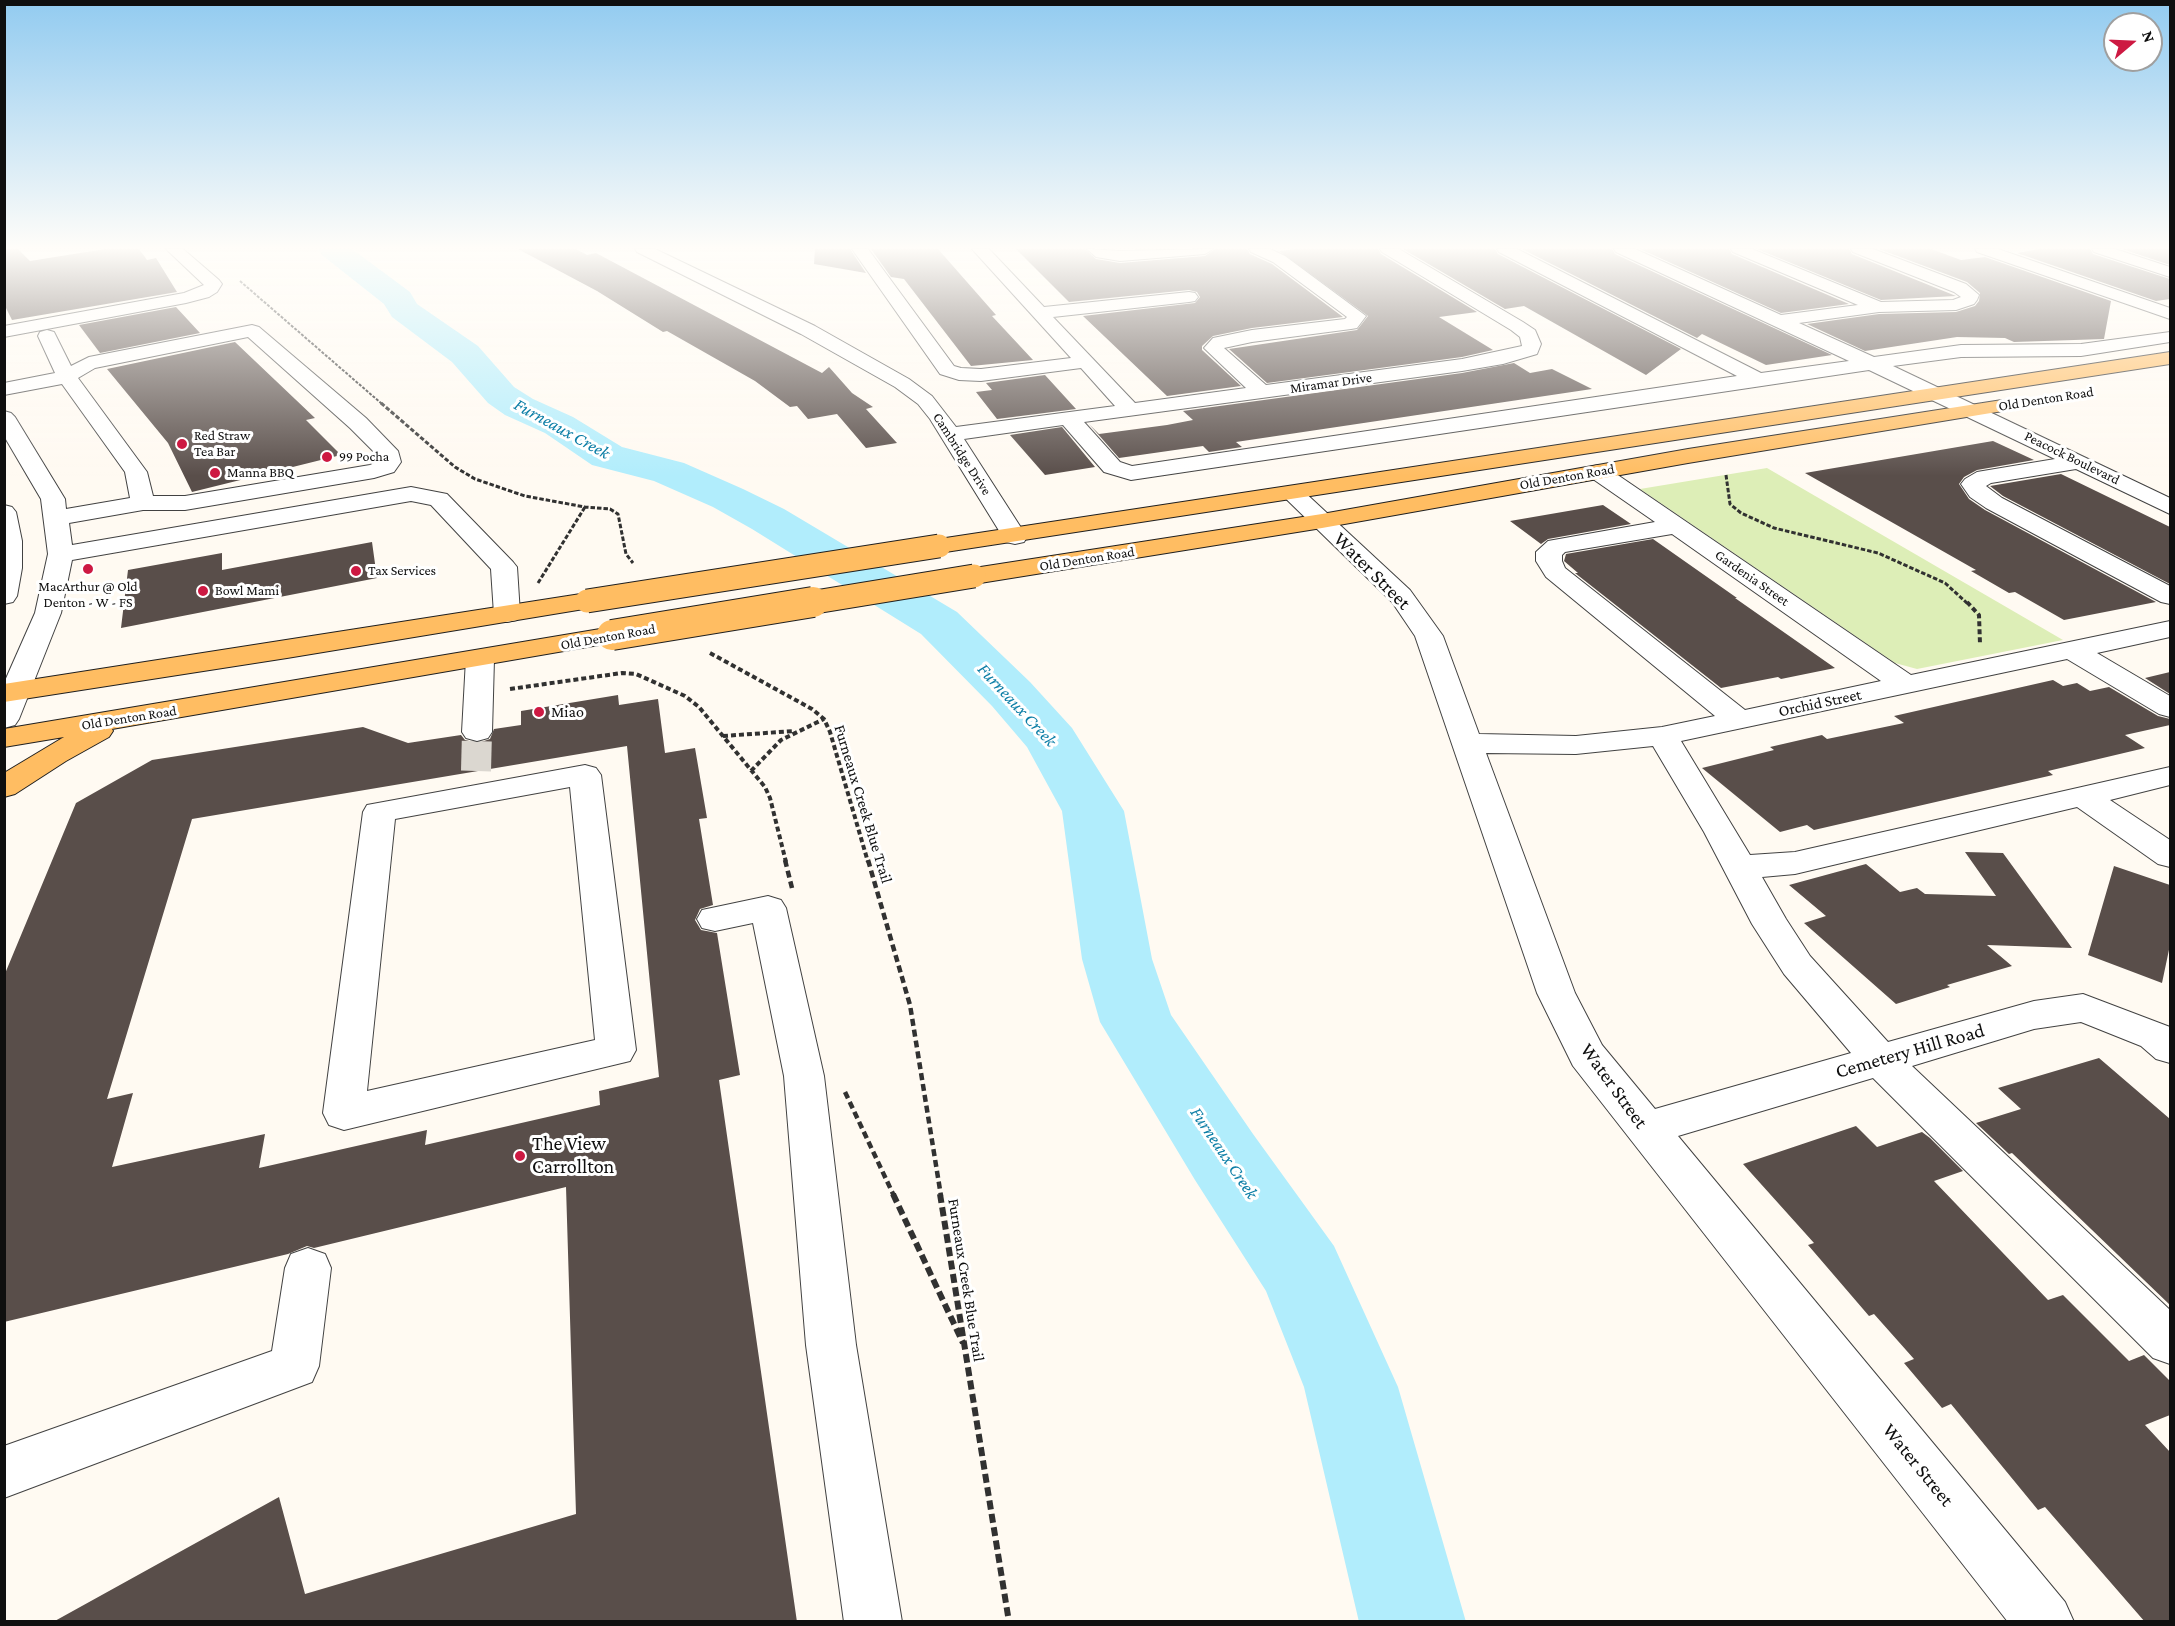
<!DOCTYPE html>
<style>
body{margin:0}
#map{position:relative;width:2175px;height:1626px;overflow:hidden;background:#fffaf2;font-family:"Crimson Pro",serif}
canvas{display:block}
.frame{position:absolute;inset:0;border:6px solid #0f0f0f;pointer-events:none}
.north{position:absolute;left:2103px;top:12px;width:60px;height:60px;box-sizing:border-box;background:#fff;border:2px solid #9f9f9f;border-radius:50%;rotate:71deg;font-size:16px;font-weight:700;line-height:24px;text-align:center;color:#0f0f0f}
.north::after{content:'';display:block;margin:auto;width:21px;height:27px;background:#cd1942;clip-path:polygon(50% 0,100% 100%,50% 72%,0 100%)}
</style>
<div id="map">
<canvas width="2175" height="1626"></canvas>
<div class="frame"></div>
<div class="north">N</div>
</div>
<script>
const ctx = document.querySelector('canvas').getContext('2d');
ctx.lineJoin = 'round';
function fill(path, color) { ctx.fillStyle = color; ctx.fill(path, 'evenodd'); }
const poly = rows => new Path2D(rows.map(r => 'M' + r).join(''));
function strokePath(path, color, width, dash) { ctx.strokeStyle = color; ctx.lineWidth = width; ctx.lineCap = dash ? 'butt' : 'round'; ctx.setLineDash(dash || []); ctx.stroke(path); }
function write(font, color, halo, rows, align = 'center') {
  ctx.font = font + ' "Crimson Pro",serif'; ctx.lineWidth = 6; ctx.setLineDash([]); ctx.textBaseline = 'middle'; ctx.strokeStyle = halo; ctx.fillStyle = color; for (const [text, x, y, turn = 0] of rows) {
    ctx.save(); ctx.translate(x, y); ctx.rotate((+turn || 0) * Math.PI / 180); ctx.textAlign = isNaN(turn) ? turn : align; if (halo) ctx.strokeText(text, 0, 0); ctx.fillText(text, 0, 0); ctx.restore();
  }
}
fill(poly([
 [1767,468,2063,640,1917,669,1895,663,1640,489]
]), '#ddeeb7');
fill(poly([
 [318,249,352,249,410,292,417,304,478,346,514,387,533,399,573,417,622,447,684,463,743,489,784,509,957,612,1030,682,1072,728,1124,811,1152,959,1171,1015,1253,1134,1334,1246,1398,1387,1466,1622,1359,1622,1304,1387,1266,1291,1195,1180,1100,1022,1082,959,1062,811,1027,747,992,706,921,634,752,529,713,507,654,481,592,465,545,433,505,415,488,403,452,362,392,317,384,304,322,255,318,249]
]), '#b1edfc');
fill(poly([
 [4,249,18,249,30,261,105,249,139,249,147,260,156,258,177,292,12,320,4,304],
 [518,249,576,249,587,255,596,253,822,373,829,367,852,393,873,407,866,409,897,443,866,448,837,414,808,419,797,406,790,407,755,381,667,331,663,332,597,291],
 [815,249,850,249,866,273,814,264],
 [871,249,938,249,996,315,992,316,1033,360,971,366,904,279,891,277],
 [1016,249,1085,249,1096,259,1120,263,1205,256,1215,249,1247,249,1250,254,1272,264,1343,317,1252,328,1213,336,1202,346,1202,350,1241,386,1167,396,1083,316,1195,303,1200,297,1197,292,1189,290,1069,302],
 [1296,249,1378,249,1381,254,1477,312,1439,317,1493,350,1462,357,1267,383,1229,349,1357,330,1368,316,1279,251],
 [1403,249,1495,249,1498,254,1681,349,1646,375,1524,306,1505,309],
 [1522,249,1612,249,1615,254,1832,355,1766,365,1702,334,1697,338],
 [1640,249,1729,249,1732,254,1849,304,1781,313],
 [1757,249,1849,249,1852,254,1956,296,1881,300],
 [1879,249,1931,249,1961,260,1985,257,2111,301,2104,339,2014,342,2005,338,1957,337,1865,351,1807,324,1879,314,1956,312,1975,306,1979,301,1980,293,1967,282],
 [2039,249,2090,249,2093,254,2170,279,2170,299,2156,301,2017,253],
 [2122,249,2170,249,2170,265],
 [176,307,200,333,100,353,79,325],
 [235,342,315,418,306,420,341,455,192,492,168,443,107,369],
 [1514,363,1530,373,1552,369,1592,389,1236,442,1242,447,1209,452,1203,446,1119,458,1089,424,1099,434,1167,425,1193,420,1183,411,1462,373],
 [1045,375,1076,409,997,419,976,392,992,390,986,383],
 [1062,427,1095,467,1045,475,1010,435],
 [1993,441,2034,460,1977,470,1964,477,1959,484,1969,499,1985,510,2156,602,2064,620,2015,592,2009,593,1971,571,1976,570,1805,473],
 [2061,474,2170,527,2170,584,2003,496,1990,486],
 [1603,505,1631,524,1548,539,1541,544,1510,521],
 [1653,539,1737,598,1735,598,1835,668,1781,679,1778,677,1721,688,1575,573,1578,573,1564,561,1566,554],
 [372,542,377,578,121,628,128,570,222,553,222,570],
 [2170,672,2170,694,2145,678],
 [2053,680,2063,686,2077,683,2090,691,2109,687,2158,716,2170,719,2170,725,2125,735,2145,748,2048,771,2053,775,1814,830,1807,825,1780,832,1702,768,1774,750,1770,747,1822,735,1827,739,1904,723,1894,716],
 [618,695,619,705,658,699,665,753,695,748,707,818,699,819,713,905,700,909,695,920,701,930,717,933,740,1075,719,1080,797,1622,53,1622,279,1497,305,1594,576,1514,566,1187,314,1248,307,1246,288,1254,4,1322,4,976,76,803,152,760,363,727,408,743,461,735,465,740,478,743,490,739,494,729,521,725,521,711],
 [627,746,659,1077,599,1091,600,1105,425,1145,427,1130,259,1168,265,1134,112,1167,133,1093,107,1099,192,819],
 [1965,852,2003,853,2072,948,1987,945,2012,966,1947,985,1950,987,1896,1004,1804,923,1826,916,1789,885,1866,864,1900,892,1917,888,1925,894,1996,896],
 [2114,866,2170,885,2170,945,2162,983,2088,955],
 [2099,1058,2170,1119,2170,1305,2012,1153,2009,1154,1976,1123,2021,1109,1998,1088],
 [1856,1126,1877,1147,1922,1132,1930,1138,1963,1171,1934,1181,2048,1300,2063,1295,2129,1361,2144,1355,2170,1381,2170,1415,2145,1425,2170,1452,2170,1622,2145,1622,2045,1507,2038,1510,1951,1404,1942,1408,1904,1363,1914,1359,1874,1314,1869,1316,1808,1245,1814,1243,1743,1164]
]), '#594e4a');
strokePath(poly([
 [476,771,477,732]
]), '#dbd7d0', 30, [30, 15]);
const minor = poly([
 [166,249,183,249,219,280,222,284,217,292,209,297,186,303,4,337,4,326,184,293,204,285,166,249],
 [635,249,655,249,815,326,909,379,932,396,956,427,1115,406,1081,368,981,381,959,380,940,374,852,249,868,249,954,366,961,368,981,369,1071,358,972,249,989,249,1044,307,1189,292,1195,293,1198,297,1195,301,1189,302,1053,317,1135,403,1246,388,1204,348,1213,338,1252,330,1345,319,1347,317,1273,262,1251,252,1249,249,1270,249,1285,256,1366,316,1357,328,1351,329,1252,342,1224,348,1266,385,1462,359,1522,346,1520,337,1511,330,1382,252,1380,249,1399,249,1523,322,1535,330,1541,344,1537,354,1503,364,1462,371,1084,422,1120,462,1132,466,1737,376,1499,252,1497,249,1517,249,1761,373,1849,361,1616,252,1614,249,1635,249,1781,315,1858,305,1733,252,1731,249,1752,249,1881,302,1953,300,1961,297,1954,292,1853,252,1851,249,1873,249,1966,284,1979,295,1977,300,1974,304,1956,310,1879,312,1799,323,1874,357,1961,345,2081,344,2170,332,2170,342,2081,356,1961,357,1893,366,2170,498,2170,514,2076,469,1991,483,1986,486,2002,498,2170,586,2170,604,2161,602,1986,508,1970,497,1961,484,1965,479,1977,472,2055,459,1869,370,1131,480,1104,472,1063,425,964,439,1027,537,1024,542,1015,544,1006,542,930,419,918,404,895,387,801,334,637,252,635,249],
 [1087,249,1120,251,1213,249,1205,254,1120,261,1096,257,1087,249],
 [1975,249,1998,249,2170,308,2170,319,1977,252,1975,249],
 [2092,249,2115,249,2170,267,2170,277,2094,252,2092,249],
 [252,325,259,327,366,418,398,451,401,462,394,472,374,478,185,510,143,510,69,523,72,545,411,487,447,494,513,562,517,567,520,614,517,620,507,622,497,620,494,614,491,569,431,505,411,501,72,560,61,613,19,719,15,725,4,728,4,683,35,613,48,554,41,499,4,436,4,411,11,413,15,417,65,499,66,509,130,498,125,472,62,384,4,395,4,383,55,373,38,336,40,332,47,330,54,332,71,366,89,357,252,325],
 [248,337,350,428,379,457,379,461,370,465,185,496,153,496,147,472,78,378,95,368,248,337],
 [1598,465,1606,467,1911,675,2170,621,2170,637,2097,653,2170,696,2170,717,2159,714,2067,659,1681,741,1750,855,1795,852,2170,767,2170,785,2110,800,2170,840,2170,867,2158,864,2077,807,1795,874,1762,877,1786,919,1810,956,1888,1042,2034,1001,2083,994,2170,1027,2170,1063,2156,1059,2141,1046,2081,1022,2034,1029,1912,1066,2170,1310,2170,1364,2153,1358,1873,1078,1678,1136,2065,1602,2074,1622,2008,1622,1573,1066,1537,993,1415,636,1392,602,1280,493,1284,488,1292,486,1300,488,1410,590,1443,636,1479,734,1576,736,1662,727,1715,716,1546,577,1536,561,1536,552,1548,541,1655,522,1590,477,1587,472,1590,467,1598,465],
 [1672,534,1881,681,1745,710,1565,568,1562,561,1562,555,1565,552,1672,534],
 [1653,746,1704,832,1752,924,1784,974,1851,1053,1655,1109,1602,1045,1575,993,1486,753,1576,754,1653,746],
 [4,505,12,507,16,512,22,541,22,568,17,596,13,602,4,604,4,505],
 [480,650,490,653,494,659,492,732,488,738,477,741,466,738,462,732,466,659,470,653,480,650],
 [585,765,596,768,601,775,636,1050,630,1061,344,1130,329,1125,323,1113,363,812,367,805,585,765],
 [570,787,595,1040,367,1091,395,819,570,787],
 [768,896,781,900,786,908,824,1076,856,1345,902,1622,844,1622,806,1345,784,1076,753,923,715,931,702,928,697,919,702,910,768,896],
 [308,1248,325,1254,331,1268,319,1366,312,1382,4,1498,4,1446,272,1351,285,1268,291,1254,308,1248]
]);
const major = poly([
 [2170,352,2170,364,939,553,930,551,927,546,930,541,939,539,2170,352],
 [2002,400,2009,402,2012,406,2009,410,1688,463,1322,528,974,584,965,581,961,576,965,571,974,568,1322,514,1688,449,2002,400],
 [587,593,596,595,600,601,596,607,287,658,4,702,4,684,587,593],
 [612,627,622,629,626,635,622,641,112,729,113,731,109,737,66,761,15,794,4,797,4,773,64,737,4,747,4,729,612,627]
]);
strokePath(minor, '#424242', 2);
strokePath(major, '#202020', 2);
strokePath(poly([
 [240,281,382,404]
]), '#313131', 2, [3, 1.5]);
strokePath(poly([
 [381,403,455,467,475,479,525,496,585,507,610,509,618,514,626,554,633,563],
 [1726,475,1730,504,1741,513,1774,528,1878,553,1945,583,1968,604],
 [538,583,585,507]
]), '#313131', 3, [4.5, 2]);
strokePath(poly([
 [1967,602,1979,615,1980,644],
 [710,653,812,709,824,719,830,732,868,862],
 [510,689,622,673,636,674,685,696,699,707,765,787,770,798,786,862],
 [723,736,794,731],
 [751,771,781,740,824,719]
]), '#313131', 4, [5, 3]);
strokePath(poly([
 [785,860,792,888],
 [868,860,910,1005,941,1196],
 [845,1092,894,1196]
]), '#313131', 4.5, [7, 4]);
strokePath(poly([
 [893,1194,963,1343],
 [940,1194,1009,1622]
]), '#313131', 6, [9, 4.5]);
fill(minor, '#fff');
fill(major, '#ffbd62');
const majorBridgeFar1 = poly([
 [587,601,939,546],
 [803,604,974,576]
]);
const majorBridge = poly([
 [612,635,813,602]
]);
strokePath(majorBridgeFar1, '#202020', 25, []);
strokePath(majorBridge, '#202020', 32, []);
strokePath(majorBridgeFar1, '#ffbd62', 23);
strokePath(majorBridge, '#ffbd62', 30);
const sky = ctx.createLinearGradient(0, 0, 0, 476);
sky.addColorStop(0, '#92cbf0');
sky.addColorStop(0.52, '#fffdf9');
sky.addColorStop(1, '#fffdf900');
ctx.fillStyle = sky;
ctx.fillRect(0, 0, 2175, 476);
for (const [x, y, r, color] of [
 [182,444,6,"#cd1942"],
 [327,457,6,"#cd1942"],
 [215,473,6,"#cd1942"],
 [88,569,6,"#cd1942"],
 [356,571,6,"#cd1942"],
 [203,591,6,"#cd1942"],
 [539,712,6,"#cd1942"],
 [520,1156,6,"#cd1942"]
]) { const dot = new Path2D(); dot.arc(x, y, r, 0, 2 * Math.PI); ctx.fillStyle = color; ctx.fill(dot); strokePath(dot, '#fff', 2); }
write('14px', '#0f0f0f', '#fff', [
 ["Miramar Drive",1331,383,-8],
 ["Old Denton Road",2046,399,-9],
 ["Cambridge Drive",962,454,57],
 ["Peacock Boulevard",2072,458,26],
 ["Old Denton Road",1567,477,-10],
 ["Old Denton Road",1087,559,-9],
 ["Gardenia Street",1752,578,35],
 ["Old Denton Road",608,637,-10],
 ["Old Denton Road",129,718,-9]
]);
write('14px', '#0f0f0f', '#fff', [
 ["Red Straw",194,436],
 ["Tea Bar",194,452],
 ["99 Pocha",339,457],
 ["Manna BBQ",227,473],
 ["Tax Services",368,571],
 ["MacArthur @ Old",88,587,"center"],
 ["Denton - W - FS",88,603,"center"],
 ["Bowl Mami",215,591]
], 'left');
write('16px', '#0f0f0f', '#fff', [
 ["Orchid Street",1820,703,-12],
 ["Furneaux Creek Blue Trail",863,804,73],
 ["Furneaux Creek Blue Trail",966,1280,81]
]);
write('16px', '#0f0f0f', '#fff', [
 ["Miao",551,712]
], 'left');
write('italic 18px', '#0c7ea6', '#fff', [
 ["Furneaux Creek",562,429,29],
 ["Furneaux Creek",1017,705,47],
 ["Furneaux Creek",1224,1153,56]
]);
write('20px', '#0f0f0f', '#fff', [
 ["Water Street",1372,571,45],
 ["Cemetery Hill Road",1910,1051,-16],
 ["Water Street",1614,1086,54],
 ["Water Street",1918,1465,51]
]);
write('20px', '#0f0f0f', '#fff', [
 ["The View",532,1144],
 ["Carrollton",532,1167]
], 'left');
</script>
